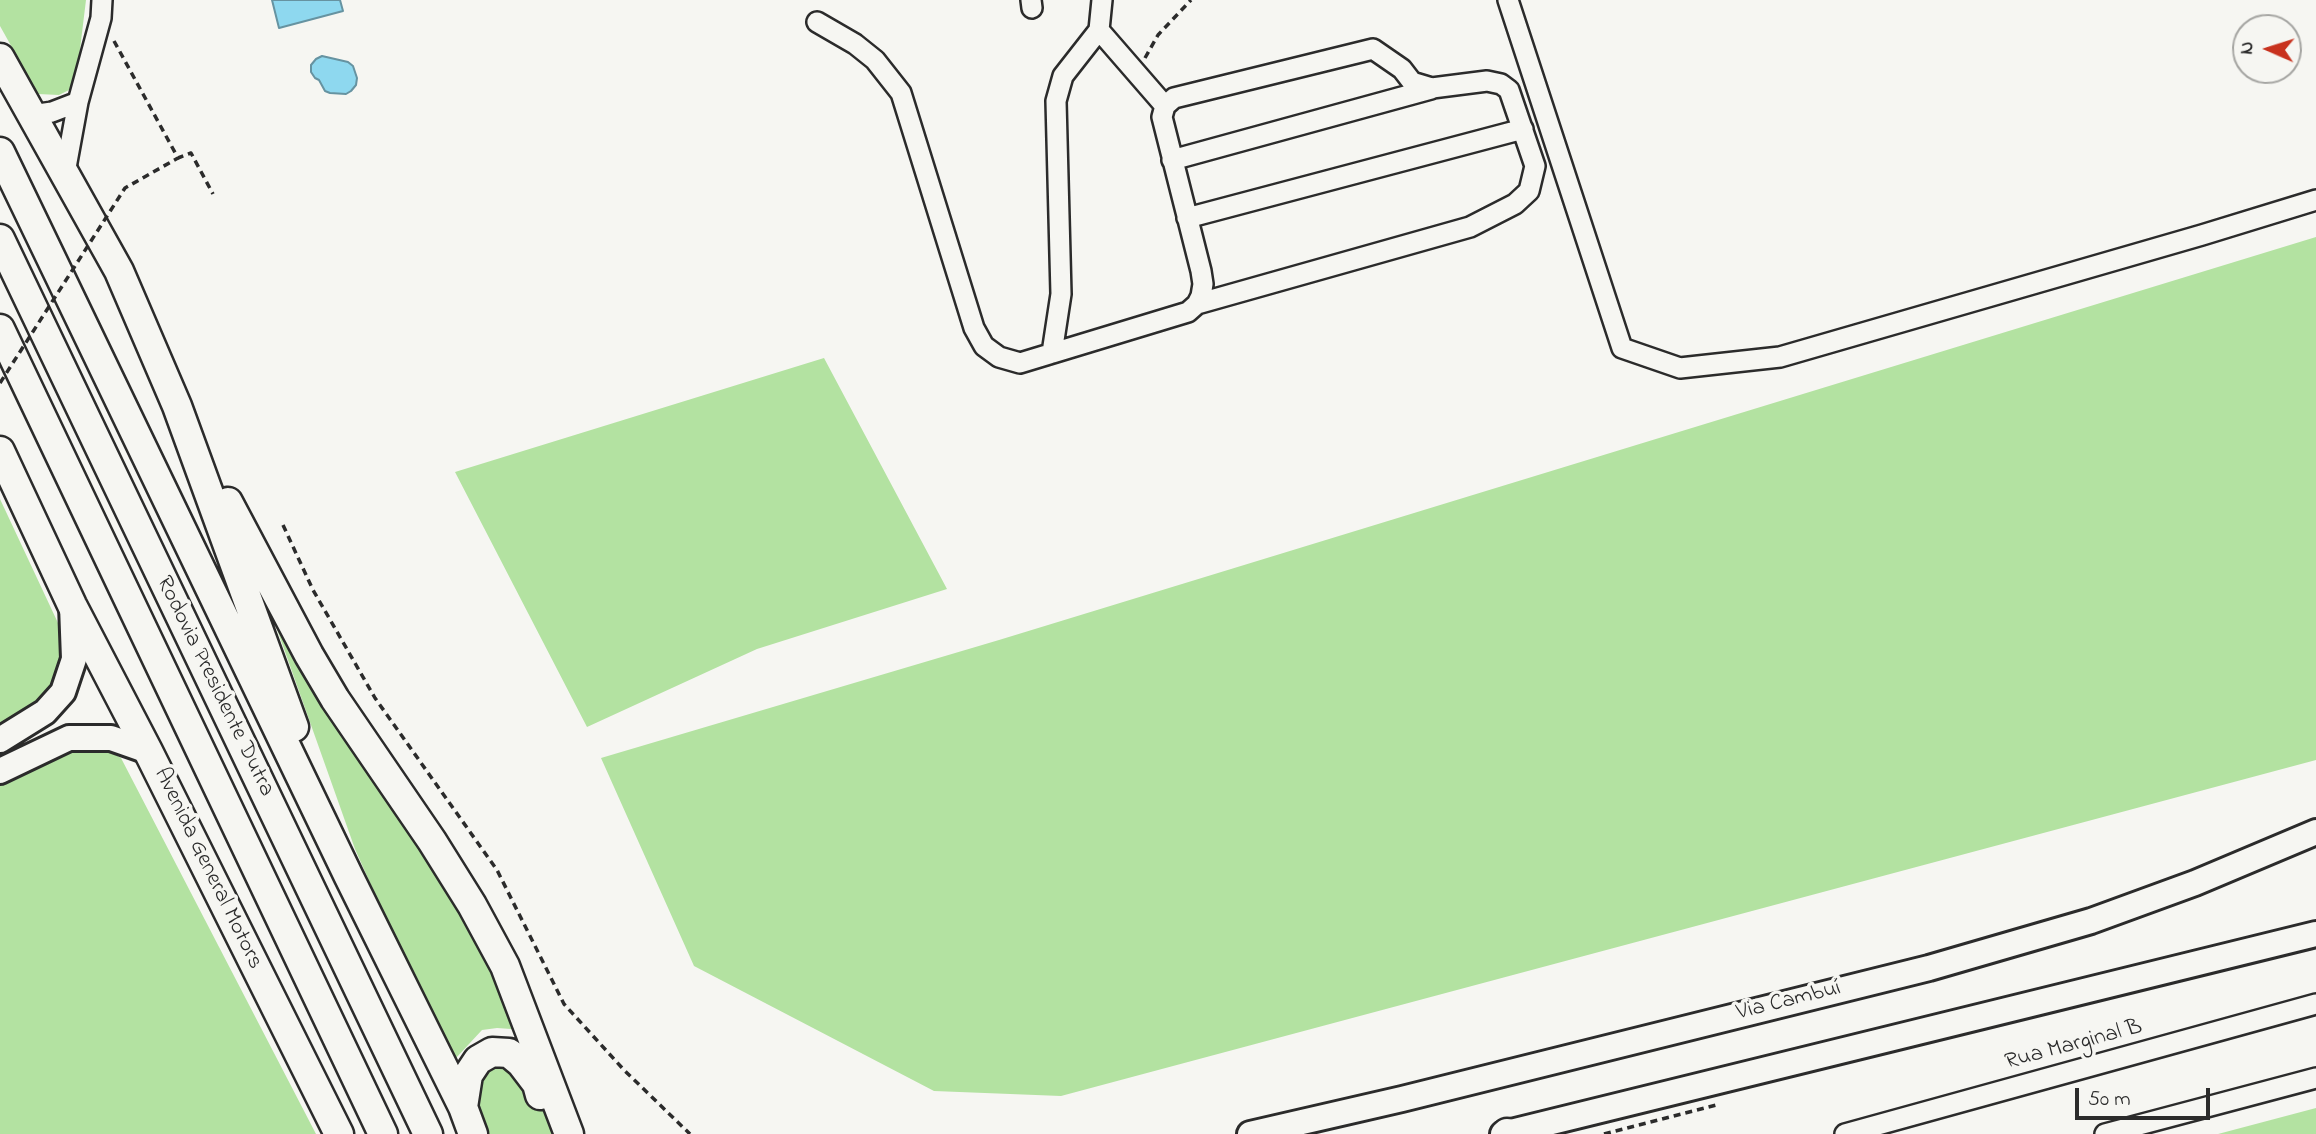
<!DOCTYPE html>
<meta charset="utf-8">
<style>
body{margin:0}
#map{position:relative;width:2316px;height:1134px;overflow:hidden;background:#f6f6f2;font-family:"Indie Flower",sans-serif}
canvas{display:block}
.north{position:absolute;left:2232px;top:14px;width:70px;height:70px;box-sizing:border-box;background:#f6f6f2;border:2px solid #a5a5a2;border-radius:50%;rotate:273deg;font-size:19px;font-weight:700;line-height:28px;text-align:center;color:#2b2b2b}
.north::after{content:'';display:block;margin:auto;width:24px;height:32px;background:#c8321e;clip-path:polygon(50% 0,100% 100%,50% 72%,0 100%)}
.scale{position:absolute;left:2075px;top:1088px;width:135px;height:32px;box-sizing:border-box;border:4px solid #2b2b2b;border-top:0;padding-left:9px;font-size:21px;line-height:24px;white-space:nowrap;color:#2b2b2b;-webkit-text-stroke:5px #f6f6f2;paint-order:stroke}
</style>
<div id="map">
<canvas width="2316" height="1134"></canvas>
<div class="north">N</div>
<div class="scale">50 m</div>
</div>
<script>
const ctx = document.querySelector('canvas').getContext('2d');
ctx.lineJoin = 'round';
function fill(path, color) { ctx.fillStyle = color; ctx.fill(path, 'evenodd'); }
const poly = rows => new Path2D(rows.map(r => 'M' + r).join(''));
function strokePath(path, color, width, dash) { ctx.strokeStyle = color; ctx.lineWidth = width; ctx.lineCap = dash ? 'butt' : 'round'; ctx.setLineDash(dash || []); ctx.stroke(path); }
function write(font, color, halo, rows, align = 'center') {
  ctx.font = font + ' "Indie Flower",sans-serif'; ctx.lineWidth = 7; ctx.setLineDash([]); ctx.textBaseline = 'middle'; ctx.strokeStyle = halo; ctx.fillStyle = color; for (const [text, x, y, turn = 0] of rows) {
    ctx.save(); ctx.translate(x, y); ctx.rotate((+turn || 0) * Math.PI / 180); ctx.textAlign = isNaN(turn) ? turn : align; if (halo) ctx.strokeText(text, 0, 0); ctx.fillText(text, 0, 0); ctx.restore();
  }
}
fill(poly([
 [0,0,86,0,76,82,69,90,59,95,38,94,0,26],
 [2316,237,2316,760,1061,1096,934,1091,694,966,601,758,999,640],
 [824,358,947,589,757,649,587,727,455,472],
 [0,499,58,623,62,656,59,686,23,713,0,725],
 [267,601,435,851,524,1036,511,1029,497,1028,482,1030,456,1058,383,912,355,849],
 [82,744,104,748,121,758,316,1134,0,1134,0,784,62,751],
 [492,1052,537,1084,552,1134,477,1134,468,1075],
 [2316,1108,2316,1134,2218,1134]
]), '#b3e2a1');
const water = poly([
 [272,0,340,0,343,11,279,28,272,0],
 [322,56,348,62,353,66,357,78,356,85,351,91,346,94,330,93,325,91,319,80,315,78,311,72,311,65,316,59,322,56]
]);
fill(water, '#8ed8ef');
strokePath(water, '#6693a1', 2);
const minor = poly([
 [1031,0,1032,8],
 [1102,0,1099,30,1165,106],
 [1508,0,1622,348,1680,368,1780,357,2202,235,2316,200],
 [817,22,855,44,875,60,901,93,974,328,984,346,999,357,1020,363,1188,312,1197,304,1201,296,1203,284,1201,271,1162,117,1165,106,1174,98,1373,49,1402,69,1412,82,1432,88,1487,81,1501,84,1509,90,1535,166,1529,191,1515,204,1470,227,1197,304],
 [32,115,52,112,78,102],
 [1172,160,1431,89],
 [65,173,78,102,101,18,102,0],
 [1187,218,1523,129],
 [1052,353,1061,294,1056,101,1063,76,1099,30],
 [1845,1134,2316,1004],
 [2105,1134,2316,1078]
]);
const major = poly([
 [0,740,45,712,63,692,74,659,72,605],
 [0,771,69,738,111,738,148,751],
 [1250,1134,1402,1099,1929,968,2091,921,2195,883,2316,832],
 [1503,1134,2316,934]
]);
const highway = poly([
 [0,58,119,271,177,406,294,727],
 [0,152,349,877,463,1107,473,1134],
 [0,239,428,1134],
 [0,329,383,1134],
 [0,451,72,605,148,751,339,1134],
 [228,502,309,655,335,699,432,841,472,905,505,966,569,1134],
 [463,1107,468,1075,478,1060,492,1052,509,1053,521,1063,537,1084,540,1095],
 [1506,1134,1507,1133]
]);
strokePath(minor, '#2b2b2b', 24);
strokePath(major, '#2b2b2b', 30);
strokePath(highway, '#2b2b2b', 33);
strokePath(poly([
 [114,41,178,158,191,153,213,194],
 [1145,58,1158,35,1191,0],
 [283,525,313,590,375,698,497,870,564,1004,624,1070,690,1134],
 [1604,1134,1720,1104]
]), '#2b2b2b', 3.5, [7, 5]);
strokePath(minor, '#f6f6f2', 19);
strokePath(major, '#f6f6f2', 24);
strokePath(highway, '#f6f6f2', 28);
strokePath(poly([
 [0,383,125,188,178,158]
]), '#2b2b2b', 3.5, [7, 5]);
write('23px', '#2b2b2b', '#f6f6f2', [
 ["Rodovia Presidente Dutra",214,687,64],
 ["Avenida General Motors",207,869,64],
 ["Via Cambuí",1789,1002,-14],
 ["Rua Marginal B",2074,1046,-15]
]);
</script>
